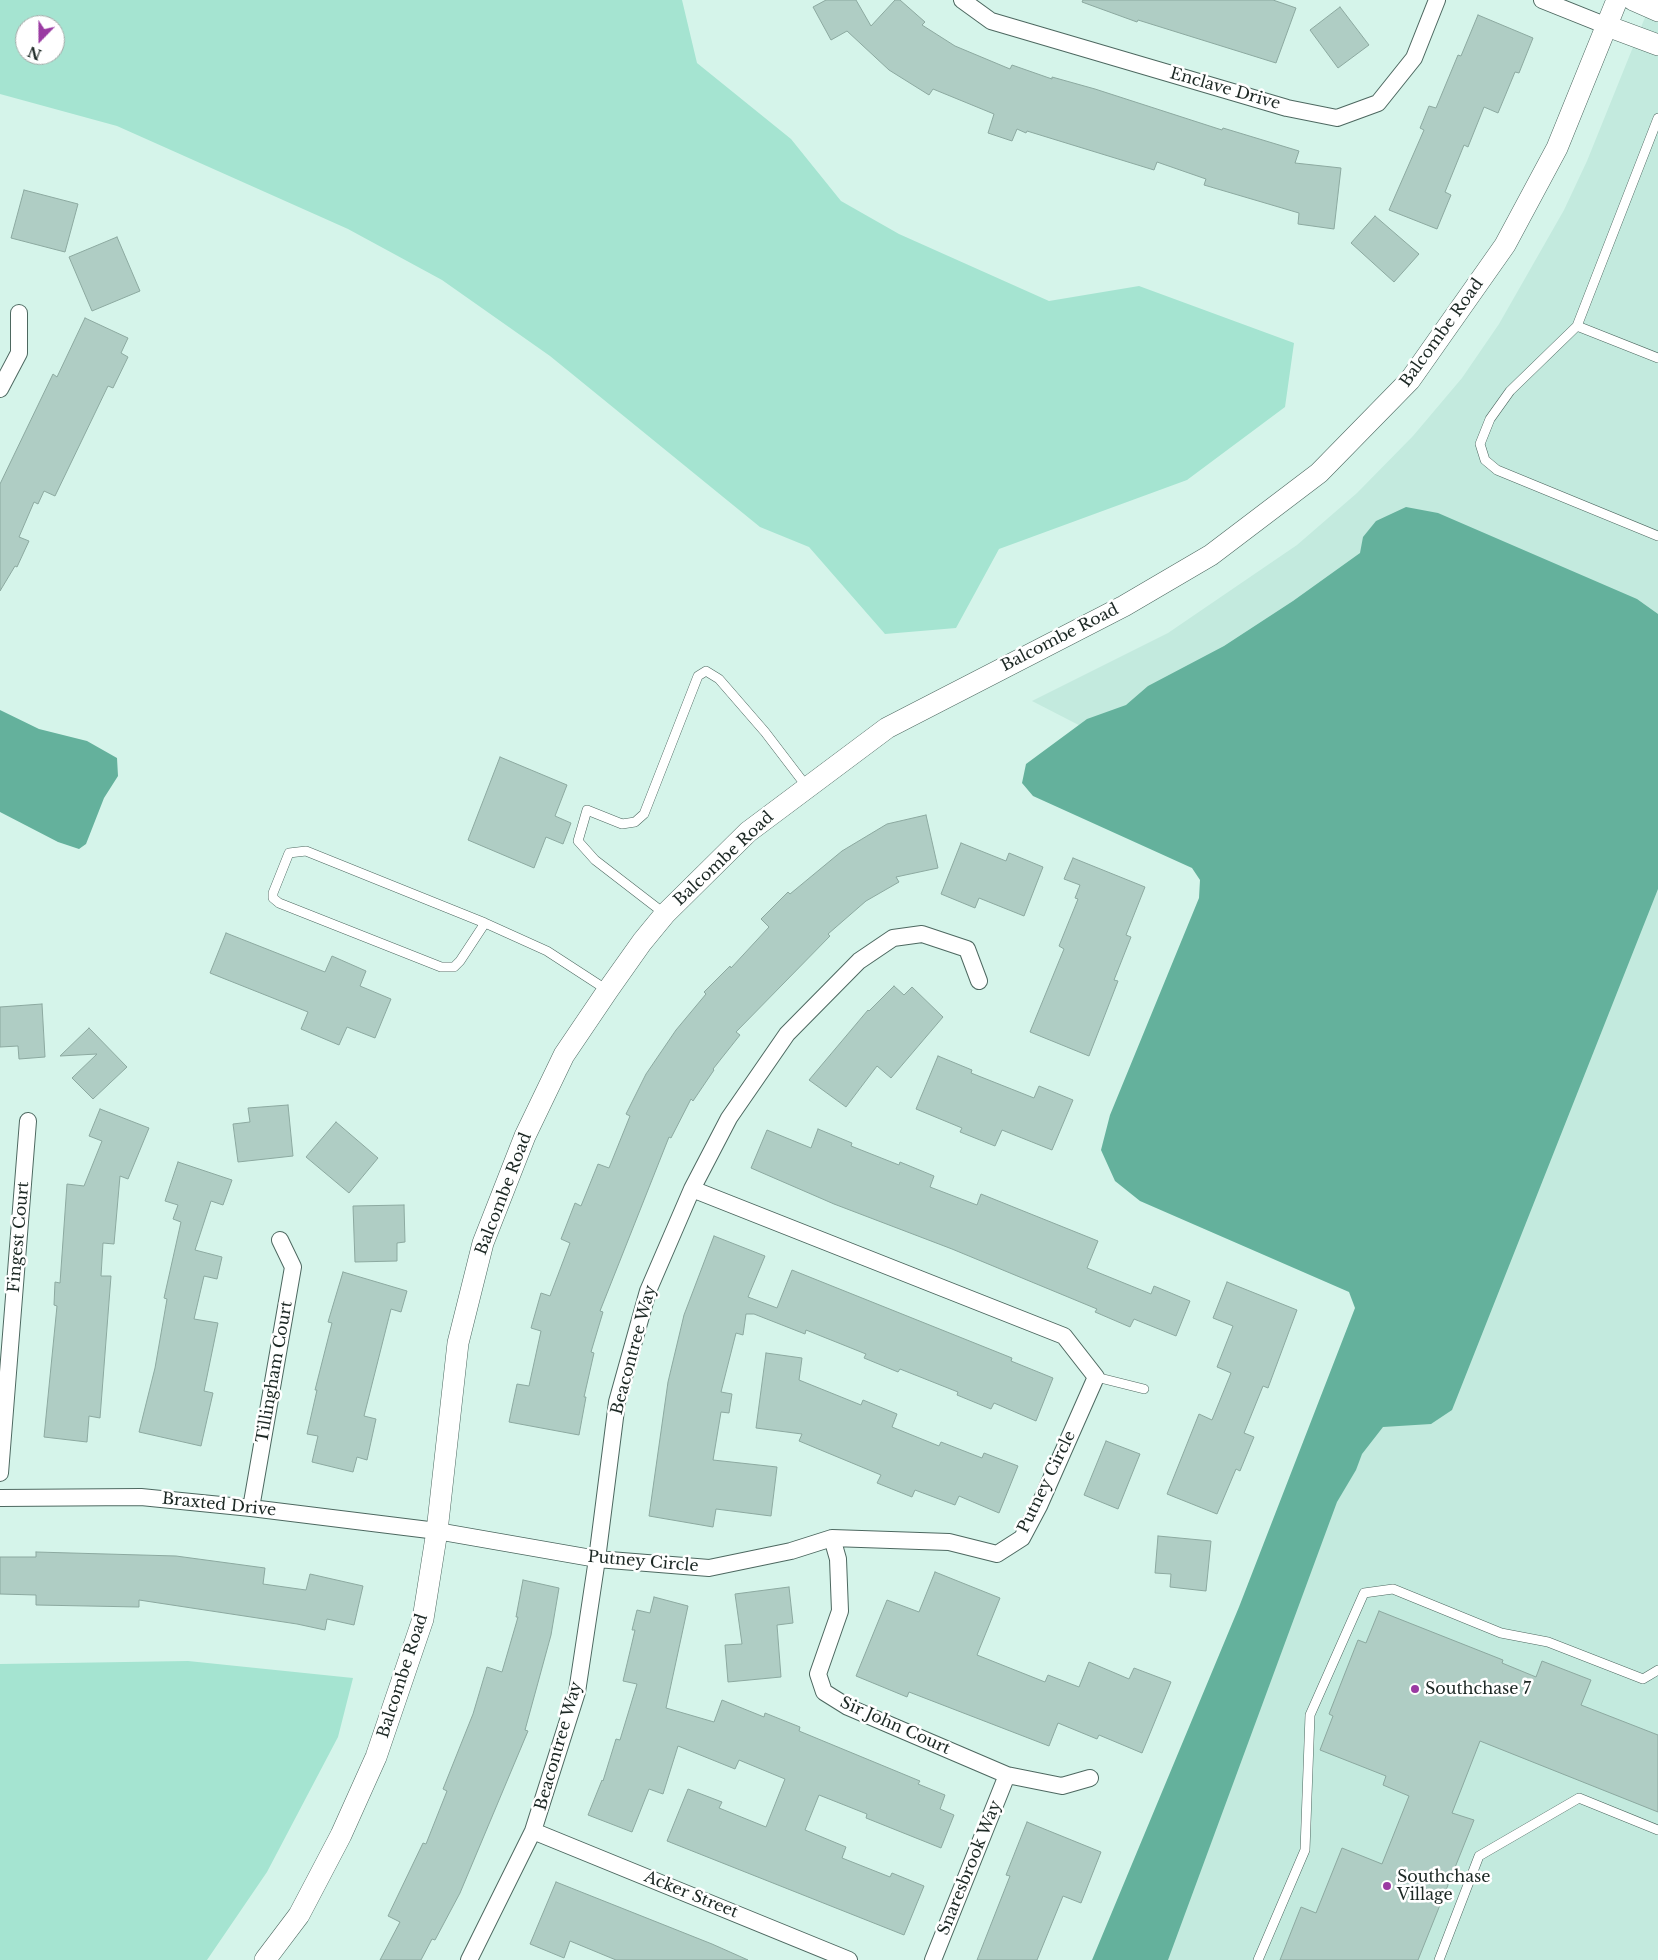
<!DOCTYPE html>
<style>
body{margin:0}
#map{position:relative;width:1658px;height:1960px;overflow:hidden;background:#d5f4ea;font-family:"Libre Baskerville",serif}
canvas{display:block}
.north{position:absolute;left:15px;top:15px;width:50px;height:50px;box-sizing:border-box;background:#fff;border:1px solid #a4a9a7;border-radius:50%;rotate:202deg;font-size:14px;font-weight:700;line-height:20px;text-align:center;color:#1c2824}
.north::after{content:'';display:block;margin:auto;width:18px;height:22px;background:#9a3aa2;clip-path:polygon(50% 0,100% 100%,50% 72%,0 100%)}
</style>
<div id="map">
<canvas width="1658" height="1960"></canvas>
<div class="north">N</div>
</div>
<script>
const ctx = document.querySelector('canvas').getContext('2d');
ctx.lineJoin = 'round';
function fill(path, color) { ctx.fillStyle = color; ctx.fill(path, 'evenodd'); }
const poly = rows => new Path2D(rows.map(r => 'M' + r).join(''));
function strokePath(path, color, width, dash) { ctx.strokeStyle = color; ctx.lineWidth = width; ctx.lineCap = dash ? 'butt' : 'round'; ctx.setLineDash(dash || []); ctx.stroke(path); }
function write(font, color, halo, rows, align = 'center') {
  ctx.font = font + ' "Libre Baskerville",serif'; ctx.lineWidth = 5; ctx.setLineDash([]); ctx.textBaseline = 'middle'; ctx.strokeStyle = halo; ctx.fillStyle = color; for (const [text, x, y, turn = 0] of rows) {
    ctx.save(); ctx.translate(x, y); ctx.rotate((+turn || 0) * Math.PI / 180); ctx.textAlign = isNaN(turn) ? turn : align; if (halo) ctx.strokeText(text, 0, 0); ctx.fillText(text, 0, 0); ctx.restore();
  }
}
fill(poly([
 [1652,0,1658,0,1658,1960,1135,1960,1534,959,1032,701,1168,633,1297,545,1357,493,1413,436,1462,378,1499,324,1564,210,1587,161]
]), '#c3eade');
fill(poly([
 [0,0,682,0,697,63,791,139,841,201,899,234,1049,301,1139,286,1294,343,1285,407,1187,480,999,549,956,628,885,634,809,547,760,527,550,356,442,280,348,229,117,126,0,94],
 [25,25,55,25,55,55,25,55],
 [188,1661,353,1678,338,1737,267,1872,207,1960,0,1960,0,1664]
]), '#a5e4d1');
fill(poly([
 [1406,507,1438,513,1637,599,1658,614,1658,889,1452,1410,1431,1424,1383,1427,1362,1454,1356,1470,1337,1502,1168,1960,1092,1960,1239,1607,1355,1308,1349,1292,1140,1201,1115,1181,1101,1150,1110,1115,1199,898,1200,880,1192,868,1033,796,1022,783,1026,764,1087,719,1126,705,1148,686,1224,646,1293,601,1360,553,1363,537,1376,521],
 [0,710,39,729,87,741,117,758,118,776,104,798,86,844,79,849,58,842,0,812]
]), '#64b19c');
const building = poly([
 [826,0,856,0,871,26,895,0,900,0,925,22,922,25,955,46,1010,69,1012,65,1052,79,1052,77,1095,89,1222,130,1223,128,1299,151,1295,163,1341,168,1334,229,1298,224,1299,213,1204,185,1206,179,1157,162,1154,170,1027,131,1026,133,1017,129,1012,141,988,133,994,114,933,89,929,95,889,70,847,31,831,40,813,7,826,0],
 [1083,0,1273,0,1296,8,1276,63,1138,20,1137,22,1082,2,1083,0],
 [1340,7,1369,45,1338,68,1310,30,1340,7],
 [1478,15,1533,38,1519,73,1515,72,1498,113,1484,107,1468,147,1464,145,1445,192,1451,195,1437,229,1389,210,1424,130,1420,128,1429,106,1436,108,1458,55,1461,56,1478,15],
 [24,190,78,204,65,252,11,238,24,190],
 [1375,216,1419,254,1394,282,1351,243,1375,216],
 [117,237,140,291,92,311,69,257,117,237],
 [85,318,128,338,121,353,128,357,113,388,108,386,55,496,44,491,38,504,34,502,19,537,29,541,17,567,15,566,0,591,0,484,53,374,57,377,85,318],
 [500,757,567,785,555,816,571,823,563,844,546,837,534,868,468,840,500,757],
 [926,815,938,868,896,877,899,882,866,901,828,934,830,936,736,1032,740,1035,713,1069,714,1070,693,1101,691,1099,671,1138,669,1137,600,1311,603,1312,591,1352,594,1353,584,1397,586,1397,579,1435,509,1422,517,1384,529,1386,541,1331,531,1328,541,1293,550,1296,570,1243,561,1239,575,1203,581,1206,598,1164,609,1168,630,1116,626,1114,646,1074,676,1030,706,994,704,992,730,966,731,968,769,927,761,919,788,892,790,894,842,851,887,824,926,815],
 [961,843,1006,861,1009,853,1043,867,1024,916,979,898,975,908,941,894,961,843],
 [1073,858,1145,887,1126,935,1131,937,1114,980,1118,981,1089,1056,1030,1032,1064,949,1059,946,1078,899,1075,898,1080,885,1064,879,1073,858],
 [226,933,325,972,332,956,366,971,360,986,391,999,375,1038,347,1027,339,1045,301,1029,308,1012,210,973,226,933],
 [894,986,904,995,912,987,943,1017,891,1078,877,1066,846,1107,809,1080,868,1010,869,1011,894,986],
 [42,1004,45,1057,19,1059,18,1046,0,1047,0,1007,42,1004],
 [89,1028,127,1067,93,1099,72,1078,97,1054,60,1056,89,1028],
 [938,1056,972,1070,971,1073,1034,1098,1039,1086,1073,1100,1052,1150,1002,1130,995,1146,960,1132,962,1128,916,1109,938,1056],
 [288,1105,293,1156,238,1162,233,1124,250,1122,248,1108,288,1105],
 [100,1109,149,1128,128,1179,120,1176,114,1244,103,1243,101,1276,111,1276,100,1418,89,1416,87,1442,44,1437,57,1306,54,1305,55,1282,60,1283,67,1184,84,1186,102,1141,89,1136,100,1109],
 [336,1122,378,1158,349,1193,306,1157,336,1122],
 [818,1129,852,1143,851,1146,899,1165,900,1162,934,1176,930,1187,977,1205,981,1194,1098,1241,1087,1268,1151,1294,1154,1286,1190,1301,1176,1336,1134,1319,1130,1327,1095,1312,1097,1309,952,1249,834,1204,751,1168,767,1130,811,1148,818,1129],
 [178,1162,232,1180,223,1205,211,1201,195,1250,222,1257,217,1279,204,1276,194,1319,218,1323,204,1391,213,1393,201,1446,139,1432,155,1368,167,1299,164,1298,181,1222,173,1219,178,1205,165,1201,178,1162],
 [404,1205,405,1242,397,1243,397,1261,355,1262,353,1206,404,1205],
 [714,1236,765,1256,748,1297,777,1308,792,1270,1012,1358,1011,1361,1053,1378,1036,1421,994,1403,991,1409,957,1395,958,1392,900,1369,898,1372,864,1358,866,1354,806,1330,805,1334,754,1314,746,1314,743,1335,736,1333,721,1392,732,1394,729,1413,721,1412,713,1460,777,1467,771,1516,716,1509,713,1527,649,1516,668,1382,684,1315,714,1236],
 [343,1272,407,1291,401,1312,391,1309,364,1416,376,1419,367,1460,357,1457,353,1472,312,1462,318,1436,307,1434,317,1390,315,1390,332,1323,328,1322,343,1272],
 [1227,1282,1297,1310,1268,1388,1263,1386,1244,1433,1254,1437,1240,1471,1236,1469,1217,1514,1167,1494,1199,1414,1212,1420,1231,1373,1217,1367,1233,1326,1213,1318,1227,1282],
 [766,1353,802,1358,799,1380,861,1405,863,1400,897,1414,892,1427,939,1446,941,1442,982,1458,984,1453,1018,1466,999,1513,959,1496,955,1505,915,1490,912,1497,877,1483,881,1475,799,1441,802,1434,756,1428,766,1353],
 [1106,1441,1140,1454,1118,1509,1084,1495,1106,1441],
 [1158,1536,1211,1541,1206,1591,1170,1587,1171,1574,1155,1573,1158,1536],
 [36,1552,176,1556,265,1568,263,1584,306,1590,310,1574,363,1586,354,1625,327,1619,325,1630,297,1624,139,1600,139,1607,36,1605,36,1595,0,1594,0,1557,36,1557,36,1552],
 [935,1572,1000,1598,977,1655,1045,1682,1048,1675,1079,1687,1089,1662,1129,1679,1134,1668,1171,1682,1142,1753,1099,1735,1097,1739,1058,1723,1049,1746,909,1692,907,1697,856,1676,887,1600,919,1612,935,1572],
 [523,1580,559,1588,551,1635,525,1730,528,1731,460,1893,435,1940,432,1939,421,1960,380,1960,400,1922,388,1916,423,1843,426,1844,447,1791,443,1789,473,1714,487,1667,502,1672,518,1617,516,1617,523,1580],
 [789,1587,793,1623,777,1625,781,1677,728,1682,725,1645,742,1644,735,1594,789,1587],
 [654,1597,688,1606,666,1708,714,1722,722,1700,764,1717,765,1713,800,1727,799,1731,920,1781,918,1784,945,1795,940,1809,954,1815,941,1848,866,1818,867,1814,819,1795,805,1830,846,1847,842,1858,890,1877,892,1873,924,1886,904,1935,667,1841,688,1789,722,1802,719,1808,766,1827,785,1779,739,1760,735,1769,678,1746,663,1794,649,1789,632,1832,588,1815,602,1780,603,1781,616,1739,620,1740,637,1684,623,1681,635,1630,632,1630,637,1610,650,1613,654,1597],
 [1379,1611,1503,1660,1502,1663,1536,1677,1542,1661,1591,1680,1581,1705,1658,1735,1658,1812,1480,1741,1452,1813,1474,1820,1418,1960,1280,1960,1301,1907,1316,1913,1342,1848,1382,1864,1409,1796,1383,1785,1386,1776,1320,1750,1333,1716,1329,1714,1358,1640,1366,1643,1379,1611],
 [1027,1822,1101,1852,1081,1903,1063,1896,1037,1960,977,1960,1010,1876,1006,1875,1027,1822],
 [556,1882,712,1944,748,1960,616,1960,570,1941,564,1958,530,1944,556,1882]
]);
fill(building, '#afcdc4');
strokePath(building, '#8ca9a0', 1);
const service = poly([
 [1658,118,1577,326,1658,358],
 [1577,326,1510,391,1490,419,1480,444,1485,460,1497,470,1658,536],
 [665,914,595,860,578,841,587,810,622,824,635,822,644,814,698,676,706,671,719,679,765,732,807,787],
 [485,923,460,961,454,967,441,967,279,903,273,898,273,893,289,853,306,851,485,923,547,951,607,990],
 [1096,1377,1144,1389],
 [1258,1960,1305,1850,1310,1715,1364,1593,1393,1589,1501,1633,1548,1642,1643,1679,1658,1670],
 [1439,1960,1479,1856,1579,1798,1658,1830]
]);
const minor = poly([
 [962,0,991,21,1287,108,1337,118,1378,103,1414,58,1437,0],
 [1542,0,1607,26],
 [0,389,19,353,19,313],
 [0,1473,28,1121],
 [0,1498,141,1497,251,1508,437,1531,597,1559,709,1568,791,1551,832,1538,949,1542,997,1554,1022,1538,1039,1506,1096,1377,1064,1336,692,1189],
 [251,1508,293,1267,280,1240],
 [832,1538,838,1559,840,1611,818,1674,824,1692,848,1707,1007,1775,1062,1786,1090,1778],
 [533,1831,849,1960],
 [469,1960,533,1831,577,1692,597,1559,617,1402,648,1291,692,1189,729,1118,787,1034,859,961,893,938,922,934,967,949,979,981],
 [933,1960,1007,1775]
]);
const tertiary = poly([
 [1633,0,1658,11],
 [1607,26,1658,45],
 [265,1960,299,1915,341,1835,376,1757,423,1619,437,1531,458,1343,483,1243,525,1136,564,1055,608,990,642,942,665,914,748,832,887,728,1124,606,1211,555,1319,473,1410,380,1505,245,1557,148,1617,0]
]);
strokePath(service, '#4d6860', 10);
strokePath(minor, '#4d6860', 18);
strokePath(tertiary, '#4d6860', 22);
strokePath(service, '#fff', 9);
strokePath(minor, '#fff', 16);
strokePath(tertiary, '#fff', 21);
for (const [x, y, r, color] of [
 [1415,1689,5,"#9a3aa2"],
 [1387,1886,5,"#9a3aa2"]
]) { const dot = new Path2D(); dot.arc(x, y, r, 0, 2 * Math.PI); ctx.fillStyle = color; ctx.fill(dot); strokePath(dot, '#fff', 2); }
write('16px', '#1c2824', '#fff', [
 ["Enclave Drive",1225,89,16],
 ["Balcombe Road",1442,333,-54],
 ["Balcombe Road",1060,638,-27],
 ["Balcombe Road",724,859,-43],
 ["Balcombe Road",504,1194,-69],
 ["Fingest Court",19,1237,-85],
 ["Beacontree Way",634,1350,-75],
 ["Tillingham Court",275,1372,-80],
 ["Putney Circle",1047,1482,-64],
 ["Braxted Drive",219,1505,6],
 ["Putney Circle",643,1562,5],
 ["Balcombe Road",403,1676,-72],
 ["Sir John Court",895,1726,24],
 ["Beacontree Way",559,1746,-74],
 ["Snaresbrook Way",970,1868,-68],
 ["Acker Street",691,1895,22]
]);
write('16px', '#1c2824', '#fff', [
 ["Southchase 7",1425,1689],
 ["Southchase",1397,1877],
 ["Village",1397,1895]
], 'left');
</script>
